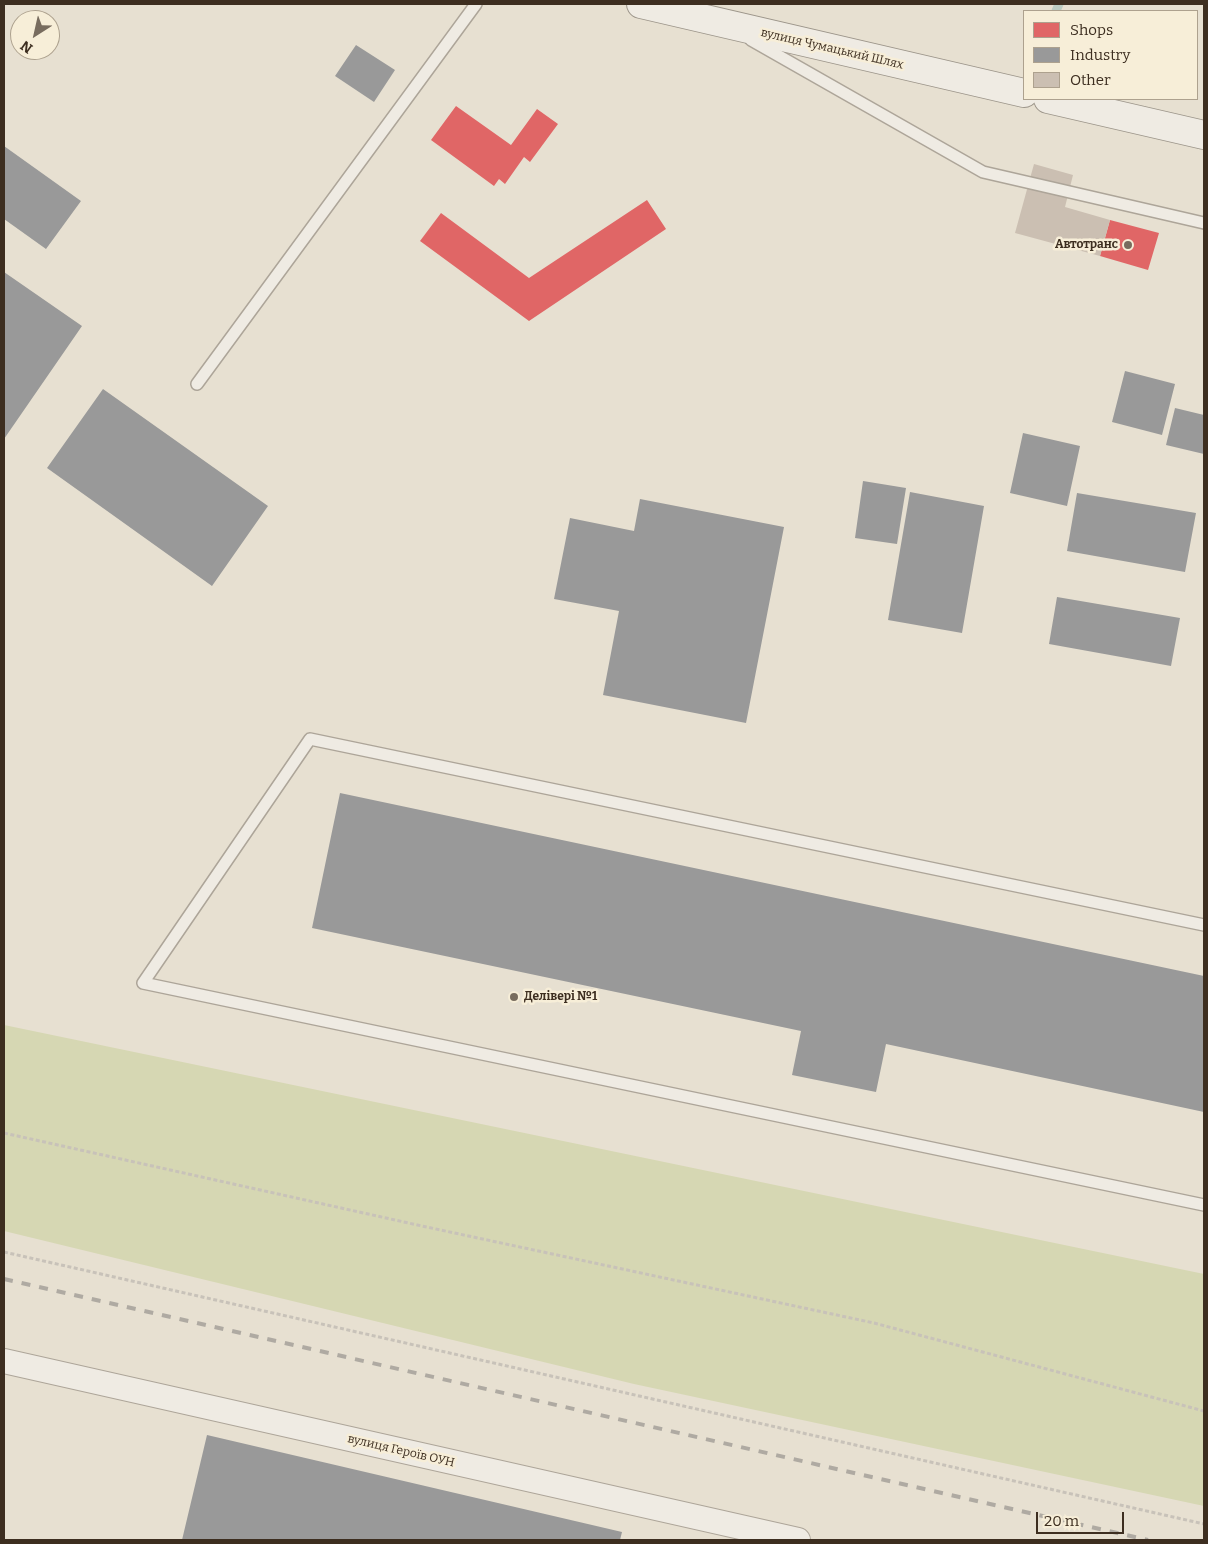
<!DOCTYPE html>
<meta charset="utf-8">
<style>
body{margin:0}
#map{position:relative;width:1208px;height:1544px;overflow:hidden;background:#e7e0d1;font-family:Bitter,serif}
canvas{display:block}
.frame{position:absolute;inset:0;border:5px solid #3d2e20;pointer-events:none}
.legend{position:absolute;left:1023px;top:10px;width:175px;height:90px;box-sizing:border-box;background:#f7eed8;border:1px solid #ada18e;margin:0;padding:6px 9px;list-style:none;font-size:15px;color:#3d2e20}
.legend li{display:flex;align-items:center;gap:10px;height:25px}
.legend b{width:25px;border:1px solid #ada18e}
.north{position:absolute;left:10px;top:10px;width:50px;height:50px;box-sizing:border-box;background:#f7eed8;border:1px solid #ada18e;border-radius:50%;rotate:215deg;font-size:14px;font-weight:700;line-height:20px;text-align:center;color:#3d2e20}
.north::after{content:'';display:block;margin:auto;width:18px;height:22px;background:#786c5e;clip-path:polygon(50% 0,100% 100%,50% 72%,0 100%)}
.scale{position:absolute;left:1036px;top:1512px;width:88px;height:22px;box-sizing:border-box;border:2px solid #3d2e20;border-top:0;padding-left:6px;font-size:15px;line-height:18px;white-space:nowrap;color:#3d2e20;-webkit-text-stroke:4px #f7eed8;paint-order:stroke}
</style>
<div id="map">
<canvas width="1208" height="1544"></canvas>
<div class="frame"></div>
<ul class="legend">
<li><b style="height:14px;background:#e06666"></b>Shops</li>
<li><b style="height:14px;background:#999"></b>Industry</li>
<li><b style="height:14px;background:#cbbfb2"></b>Other</li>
</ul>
<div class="north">N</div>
<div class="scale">20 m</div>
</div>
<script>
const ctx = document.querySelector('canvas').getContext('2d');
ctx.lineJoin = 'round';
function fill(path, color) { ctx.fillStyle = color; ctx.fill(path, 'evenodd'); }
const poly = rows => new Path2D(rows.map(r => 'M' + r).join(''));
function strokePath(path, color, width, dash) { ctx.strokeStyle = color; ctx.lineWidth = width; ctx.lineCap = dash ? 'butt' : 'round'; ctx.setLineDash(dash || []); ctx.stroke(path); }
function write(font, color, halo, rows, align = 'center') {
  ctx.font = font + ' Bitter,serif'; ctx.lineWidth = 5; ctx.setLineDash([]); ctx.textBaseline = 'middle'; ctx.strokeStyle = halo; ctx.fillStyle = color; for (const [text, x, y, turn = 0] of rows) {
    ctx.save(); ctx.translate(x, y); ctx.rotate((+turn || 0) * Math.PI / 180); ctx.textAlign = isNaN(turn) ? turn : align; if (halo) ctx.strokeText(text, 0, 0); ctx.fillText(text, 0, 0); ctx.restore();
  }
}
fill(poly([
 [4,1025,1204,1274,1204,1506,634,1384,4,1231]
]), '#d6d7b3');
fill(poly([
 [456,106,511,145,537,109,558,124,530,162,524,157,505,184,499,179,494,186,431,140],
 [647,200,666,229,529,321,420,241,441,213,529,278],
 [1110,220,1159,233,1148,270,1100,256]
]), '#e06666');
fill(poly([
 [356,45,395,70,374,102,335,76],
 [4,146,81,201,46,249,4,219],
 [4,272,82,326,4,439],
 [1125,371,1175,384,1162,435,1112,422],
 [103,389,268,506,212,586,47,468],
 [1175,408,1204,415,1204,454,1166,445],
 [1023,433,1080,446,1067,506,1010,493],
 [863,481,906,488,897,544,855,538],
 [910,492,984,506,962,633,888,620],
 [1077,493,1196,513,1185,572,1067,551],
 [640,499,784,527,746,723,603,695,619,611,554,599,570,518,634,531],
 [1057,597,1180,618,1171,666,1049,644],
 [340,793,1204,976,1204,1112,886,1044,876,1092,792,1075,801,1031,312,928],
 [207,1435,622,1532,620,1540,182,1540]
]), '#999');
strokePath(poly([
 [1056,11,1059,4]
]), '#bcccc2', 9);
fill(poly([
 [1034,164,1073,175,1065,207,1110,220,1100,256,1015,233]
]), '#cbbfb2');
const service = poly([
 [751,40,983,172,1204,223],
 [197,384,476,4],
 [1204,925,310,739,143,983,1204,1205]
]);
const minor = poly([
 [4,1361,798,1540]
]);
const secondary = poly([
 [641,4,1024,93],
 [1048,99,1204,135]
]);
strokePath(service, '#ada599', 14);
strokePath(minor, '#ada599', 26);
strokePath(secondary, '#9c958a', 30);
strokePath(poly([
 [4,1133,422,1226,874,1323,1204,1411],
 [4,1252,1204,1524]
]), '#c8c2b9', 3, [4, 2.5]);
strokePath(service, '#efebe3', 11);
strokePath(minor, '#efebe3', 24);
strokePath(secondary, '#efebe3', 28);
strokePath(poly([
 [4,1279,1148,1540]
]), '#afaaa2', 4, [9, 9]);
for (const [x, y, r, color] of [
 [1128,245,5,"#786c5e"],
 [514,997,5,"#786c5e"]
]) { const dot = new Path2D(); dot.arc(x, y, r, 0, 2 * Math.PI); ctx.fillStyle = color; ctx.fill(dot); strokePath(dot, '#f7eed8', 2); }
write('12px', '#3d2e20', '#f7eed8', [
 ["вулиця Чумацький Шлях",832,49,13],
 ["вулиця Героїв ОУН",401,1451,13]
]);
write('bold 12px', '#3d2e20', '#f7eed8', [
 ["Автотранс",1118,245],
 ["Делівері №1",524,997,"left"]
], 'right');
</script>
